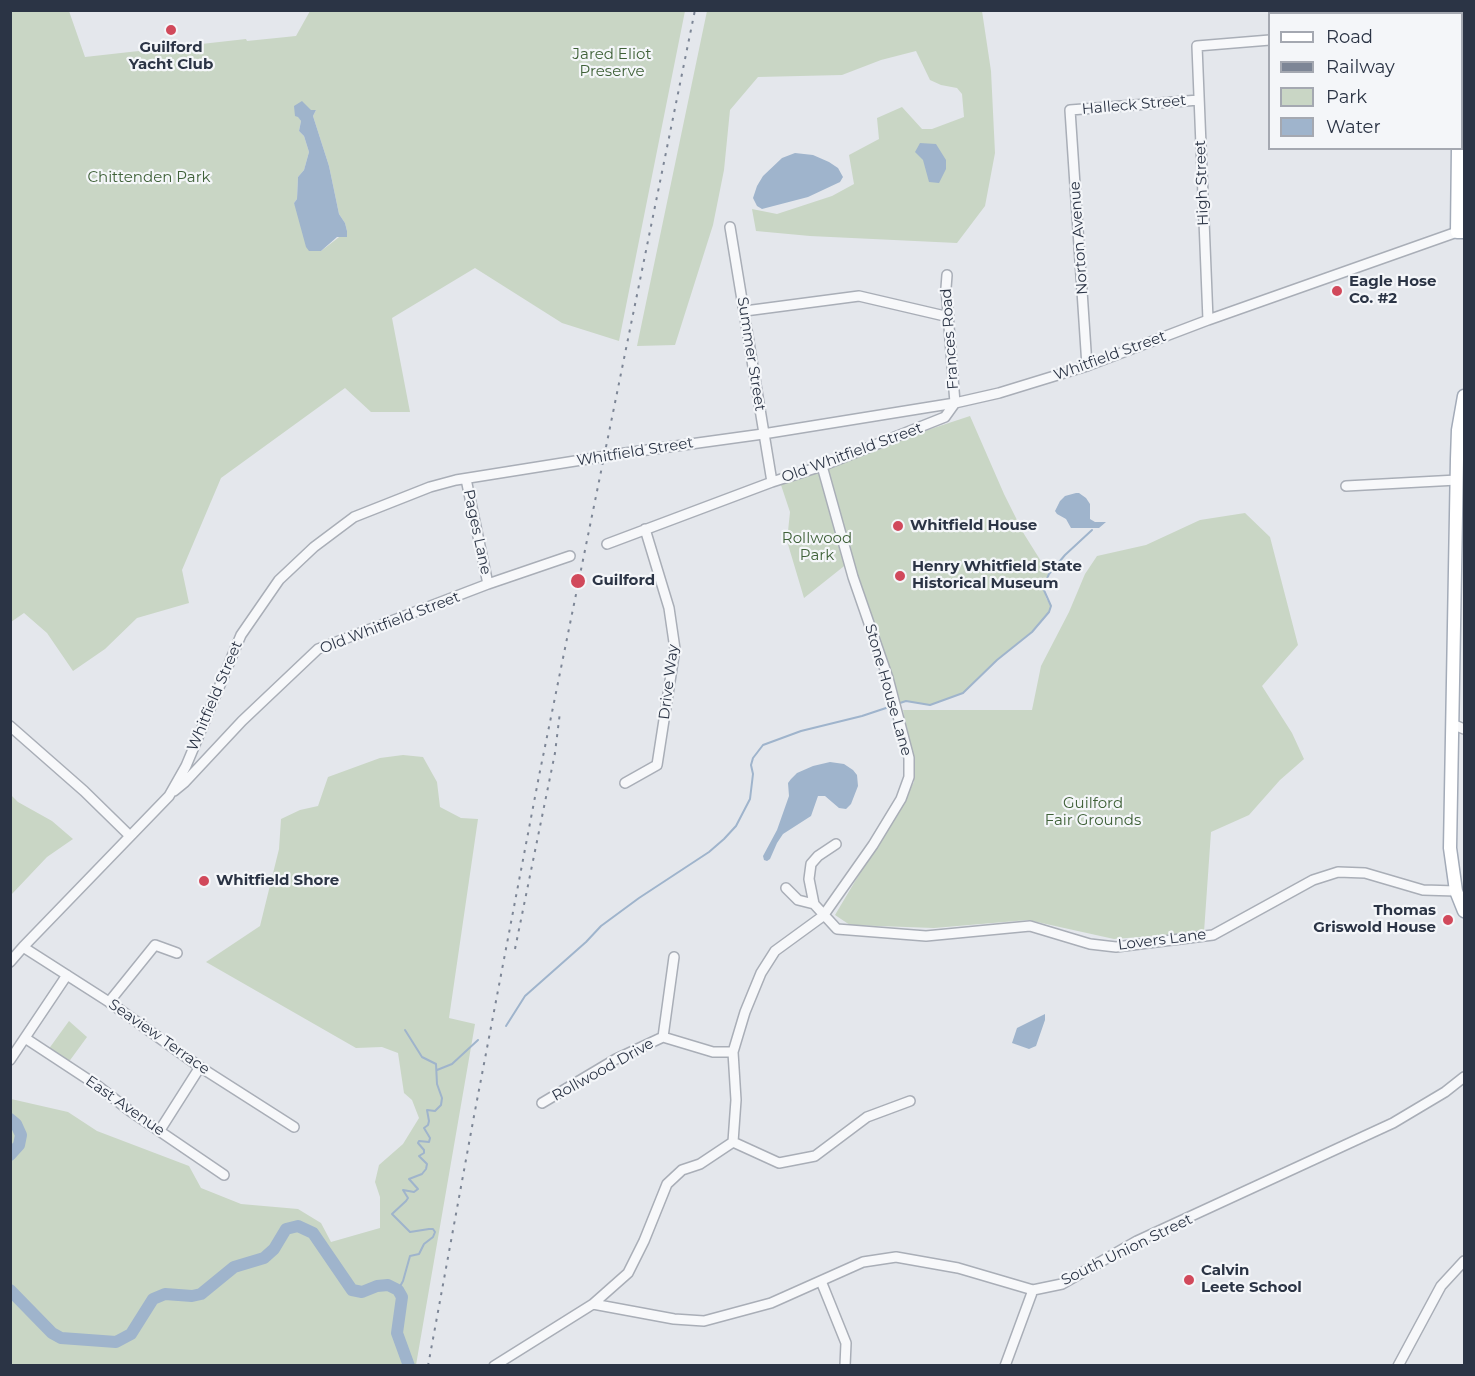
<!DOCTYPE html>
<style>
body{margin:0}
#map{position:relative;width:1475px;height:1376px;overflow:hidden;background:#e4e7ec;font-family:Montserrat,sans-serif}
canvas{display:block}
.frame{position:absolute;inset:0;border:12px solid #2b3445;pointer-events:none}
.legend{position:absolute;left:1268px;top:12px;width:195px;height:138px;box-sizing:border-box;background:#f4f6f9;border:2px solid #a4a8b1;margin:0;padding:8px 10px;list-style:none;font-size:18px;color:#2b3445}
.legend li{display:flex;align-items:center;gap:12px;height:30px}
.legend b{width:30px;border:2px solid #a4a8b1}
</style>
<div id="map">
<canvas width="1475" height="1376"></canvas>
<div class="frame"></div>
<ul class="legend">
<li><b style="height:8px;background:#fff"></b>Road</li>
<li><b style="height:8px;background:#7d8696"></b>Railway</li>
<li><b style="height:16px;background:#c9d6c5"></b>Park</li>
<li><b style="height:16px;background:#9fb4cc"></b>Water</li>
</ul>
</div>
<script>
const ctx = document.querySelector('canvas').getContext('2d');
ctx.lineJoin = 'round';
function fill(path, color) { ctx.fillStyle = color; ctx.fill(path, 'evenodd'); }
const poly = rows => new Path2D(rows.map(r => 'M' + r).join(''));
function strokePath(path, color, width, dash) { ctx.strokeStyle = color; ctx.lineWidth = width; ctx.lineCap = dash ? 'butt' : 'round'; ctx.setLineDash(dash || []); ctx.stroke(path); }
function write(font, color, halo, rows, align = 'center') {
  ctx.font = font + ' Montserrat,sans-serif'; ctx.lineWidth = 4.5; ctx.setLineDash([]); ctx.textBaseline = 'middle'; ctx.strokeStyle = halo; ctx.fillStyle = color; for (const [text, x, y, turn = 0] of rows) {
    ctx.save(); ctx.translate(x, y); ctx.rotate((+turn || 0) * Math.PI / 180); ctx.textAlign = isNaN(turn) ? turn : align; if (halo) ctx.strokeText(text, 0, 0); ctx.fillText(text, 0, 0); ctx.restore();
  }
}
fill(poly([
 [11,11,69,11,85,57,246,39,247,41,296,36,310,11,685,11,619,341,562,323,475,268,392,318,410,412,371,412,345,388,221,478,182,570,189,603,137,618,105,649,73,671,47,633,24,613,11,622],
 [295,110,316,110,313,116,329,166,339,214,345,223,347,231,321,251,294,203,297,199,298,177,304,170,309,152,304,136,299,131,301,121,298,116,295,116],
 [707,11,982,11,991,71,995,153,985,206,957,243,810,236,756,231,752,209,777,214,832,196,854,184,849,155,879,139,877,118,902,107,922,129,932,129,964,117,962,94,957,88,941,85,930,80,916,51,881,60,842,75,758,77,730,110,724,170,713,225,675,345,637,346],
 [970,416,1004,494,1024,534,1049,574,1044,587,1046,598,1051,606,1049,612,1032,632,997,660,963,693,930,705,906,701,895,705,848,563,804,598,787,541,790,512,779,479],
 [1245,513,1270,537,1298,645,1262,686,1292,733,1304,759,1280,780,1249,815,1211,832,1204,932,1114,939,1028,920,934,928,850,925,835,915,914,782,903,710,1032,710,1041,666,1069,612,1085,574,1097,556,1146,545,1200,520],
 [403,755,423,757,437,782,440,807,461,818,478,819,449,1018,475,1024,416,1365,11,1365,11,1099,68,1112,97,1131,189,1166,201,1188,241,1204,298,1209,321,1223,331,1242,380,1228,380,1197,375,1182,379,1165,403,1144,419,1118,412,1100,404,1093,398,1053,382,1047,356,1048,206,962,260,926,279,849,281,819,300,810,318,806,328,777,380,758],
 [11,795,18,802,52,821,73,839,47,857,11,895],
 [69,1021,87,1037,68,1063,48,1050]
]), '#c9d6c5');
fill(poly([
 [302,101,311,110,316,110,313,116,329,166,339,214,345,223,347,231,347,237,337,237,321,251,309,251,306,247,294,203,297,199,298,177,304,170,309,152,304,136,299,131,301,121,298,117,295,116,294,106],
 [920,143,936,144,946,160,946,169,939,183,929,182,923,160,915,152],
 [795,153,813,155,829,162,838,168,843,177,840,182,808,197,762,209,757,206,753,198,757,186,763,176,782,158],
 [1076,493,1079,493,1086,498,1090,504,1090,519,1095,522,1106,522,1099,528,1071,528,1066,519,1057,514,1055,511,1060,501,1065,496],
 [830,762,844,764,853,770,857,775,858,786,851,804,846,809,839,808,825,796,818,796,811,816,783,834,777,843,770,859,767,861,764,860,763,856,777,830,789,796,788,783,791,779,797,773,813,766],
 [1045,1014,1045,1020,1036,1046,1029,1049,1012,1043,1017,1028]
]), '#9fb4cc');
strokePath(poly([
 [900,703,906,701,930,705,963,693,997,660,1032,632,1049,612,1051,606,1043,588,1049,574,1065,555,1092,530],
 [506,1026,525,996,586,942,601,926,639,898,709,852,724,839,736,826,750,799,753,774,751,765,753,758,763,745,801,731,862,716,889,707],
 [437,1070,452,1064,478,1040],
 [398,1290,403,1281,410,1256,419,1254,424,1244,433,1237,435,1232,433,1229,429,1229,410,1232,392,1214,406,1201,408,1198,403,1190,414,1192,418,1189,409,1179,422,1174,426,1169,427,1164,419,1156,424,1153,424,1150,418,1143,419,1141,429,1142,430,1138,424,1128,428,1125,429,1121,427,1110,435,1111,441,1105,442,1098,437,1084,436,1064,422,1057,405,1030]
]), '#9fb4cc', 2);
strokePath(poly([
 [10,1119,16,1124,21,1135,19,1145,10,1155],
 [10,1290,52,1333,61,1338,116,1342,131,1334,153,1299,165,1294,192,1296,201,1294,234,1267,264,1258,274,1249,286,1229,298,1226,313,1233,352,1290,362,1292,377,1286,388,1285,398,1290,402,1297,397,1333,409,1366]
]), '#9fb4cc', 12);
const minor = poly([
 [730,227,772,482],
 [745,311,859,296,949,317],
 [1208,320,1197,46,1270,40],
 [1087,366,1070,110,1199,100],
 [618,454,763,434,955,403,999,393,1087,366,1208,320,1457,232],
 [466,479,488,584],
 [1346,486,1457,480],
 [607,544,772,482,822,466,945,417,955,403,946,288,947,275],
 [1452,724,1464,729],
 [10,726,84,791,130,836],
 [625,783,657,765,675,649,669,608,645,529],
 [174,791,185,782,242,721,318,649,488,584,570,556],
 [786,888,798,900,814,904,837,929,926,936,1030,926,1090,944,1116,947,1213,935,1313,880,1338,872,1365,873,1423,890,1456,891],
 [814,904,809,879,811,864,818,856,836,844],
 [23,947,109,1002,200,1067,294,1127],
 [10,962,23,947,169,796,186,766,241,635,279,580,314,547,354,517,430,487,456,480,594,458],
 [109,1002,155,945,177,953],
 [663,1037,674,957],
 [25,1038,98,1086,130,1111,224,1175],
 [10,1060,67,975],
 [542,1103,616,1059,663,1037,713,1052,733,1052],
 [160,1130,200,1067],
 [733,1142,779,1163,815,1156,867,1117,910,1101],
 [821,1281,846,1343,845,1366],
 [593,1304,674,1319,704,1321,771,1303,863,1262,896,1257,958,1268,1033,1290,1062,1284,1137,1241,1393,1123,1445,1092,1464,1077],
 [494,1366,593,1304,628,1273,644,1241,667,1184,682,1170,700,1164,733,1142,736,1100,733,1052,745,1012,761,973,775,951,823,916,873,845,901,799,909,777,909,758,888,678,853,577,822,466],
 [1005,1366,1033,1290],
 [1398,1366,1441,1286,1464,1261]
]);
const major = poly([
 [1460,14,1460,10],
 [1458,148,1457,232,1464,232],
 [1464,396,1458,430,1457,459,1450,848,1456,891,1464,911]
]);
strokePath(minor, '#a9aeb7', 12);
strokePath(major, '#a3abb8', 15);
strokePath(minor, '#f7f8fa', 9);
strokePath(major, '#fff', 12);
strokePath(poly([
 [515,949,555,753,560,712],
 [428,1366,474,1116,539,776,695,10]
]), '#7d8696', 2, [3, 6]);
const minorBridge = poly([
 [594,458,618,454]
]);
strokePath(minorBridge, '#a9aeb7', 12, []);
strokePath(minorBridge, '#f7f8fa', 9);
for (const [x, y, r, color] of [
 [171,30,6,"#d1495b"],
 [1337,291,6,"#d1495b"],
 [898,526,6,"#d1495b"],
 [900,576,6,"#d1495b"],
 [578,581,8,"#d1495b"],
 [204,881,6,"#d1495b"],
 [1448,920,6,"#d1495b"],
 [1189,1280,6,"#d1495b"]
]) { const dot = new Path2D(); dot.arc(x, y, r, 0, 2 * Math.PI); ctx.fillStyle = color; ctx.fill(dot); strokePath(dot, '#f4f6f9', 2); }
write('bold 15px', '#2b3445', '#f4f6f9', [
 ["Guilford",171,48,"center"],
 ["Yacht Club",171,65,"center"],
 ["Eagle Hose",1349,282],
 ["Co. #2",1349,299],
 ["Whitfield House",910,526],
 ["Henry Whitfield State",912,567],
 ["Historical Museum",912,584],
 ["Guilford",592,581],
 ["Whitfield Shore",216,881],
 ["Thomas",1436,911,"right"],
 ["Griswold House",1436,928,"right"],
 ["Calvin",1201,1271],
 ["Leete School",1201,1288]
], 'left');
write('15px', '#3f6138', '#f4f6f9', [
 ["Jared Eliot",612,55],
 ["Preserve",612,72],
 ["Chittenden Park",149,178],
 ["Rollwood",817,539],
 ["Park",817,556],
 ["Guilford",1093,804],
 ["Fair Grounds",1093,821]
]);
write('15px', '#2b3445', '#f4f6f9', [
 ["Halleck Street",1134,105,-5],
 ["High Street",1202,183,-92],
 ["Norton Avenue",1079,238,-94],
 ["Frances Road",950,339,-94],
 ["Summer Street",751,354,81],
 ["Whitfield Street",1110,356,-20],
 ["Whitfield Street",635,452,-9],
 ["Old Whitfield Street",852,453,-20],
 ["Pages Lane",477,532,78],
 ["Old Whitfield Street",390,623,-21],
 ["Drive Way",669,682,-83],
 ["Stone House Lane",888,690,74],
 ["Whitfield Street",215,696,-67],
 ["Lovers Lane",1162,940,-7],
 ["Seaview Terrace",159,1037,35],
 ["Rollwood Drive",603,1070,-29],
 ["East Avenue",125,1106,35],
 ["South Union Street",1127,1250,-26]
]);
</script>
